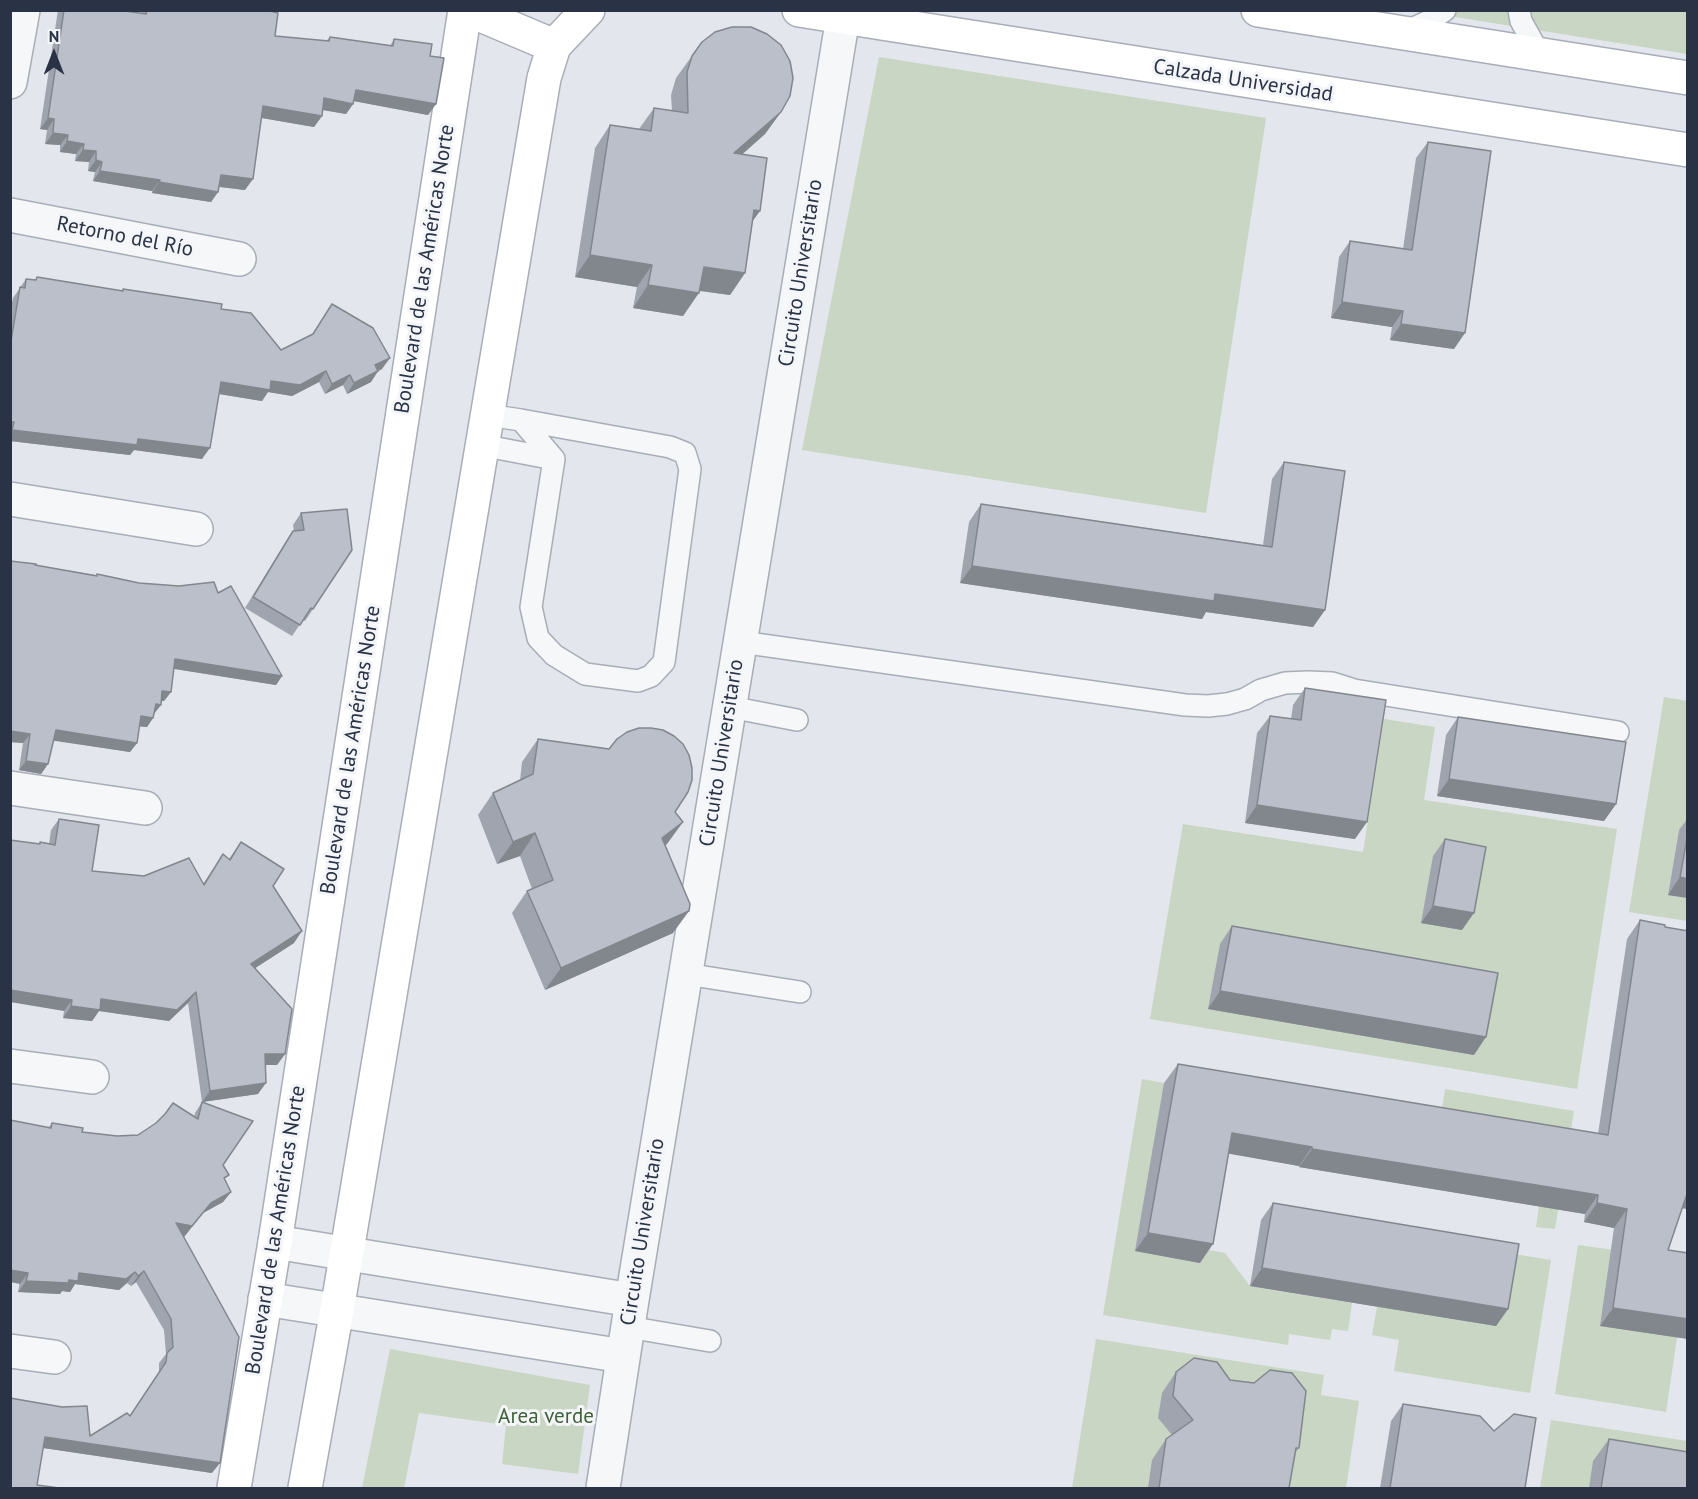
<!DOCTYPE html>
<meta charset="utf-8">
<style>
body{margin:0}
#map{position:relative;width:1698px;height:1499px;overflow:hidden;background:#e3e6ec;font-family:"PT Sans",sans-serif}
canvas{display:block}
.frame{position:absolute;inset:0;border:12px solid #2a3345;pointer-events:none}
.north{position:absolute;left:24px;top:24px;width:60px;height:60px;-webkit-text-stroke:4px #f3f5f9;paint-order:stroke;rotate:0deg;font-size:16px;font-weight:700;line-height:24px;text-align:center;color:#2a3345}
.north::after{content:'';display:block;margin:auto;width:21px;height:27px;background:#2a3345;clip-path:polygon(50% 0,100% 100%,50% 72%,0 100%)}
</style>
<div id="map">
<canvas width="1698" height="1499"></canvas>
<div class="frame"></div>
<div class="north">N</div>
</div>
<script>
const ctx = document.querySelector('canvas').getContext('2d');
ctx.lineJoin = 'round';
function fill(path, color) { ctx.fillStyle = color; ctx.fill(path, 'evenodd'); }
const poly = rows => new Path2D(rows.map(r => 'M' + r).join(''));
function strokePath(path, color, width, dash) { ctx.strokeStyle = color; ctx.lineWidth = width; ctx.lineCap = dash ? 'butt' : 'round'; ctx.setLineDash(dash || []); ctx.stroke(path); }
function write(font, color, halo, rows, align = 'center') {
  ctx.font = font + ' "PT Sans",sans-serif'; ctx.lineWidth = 6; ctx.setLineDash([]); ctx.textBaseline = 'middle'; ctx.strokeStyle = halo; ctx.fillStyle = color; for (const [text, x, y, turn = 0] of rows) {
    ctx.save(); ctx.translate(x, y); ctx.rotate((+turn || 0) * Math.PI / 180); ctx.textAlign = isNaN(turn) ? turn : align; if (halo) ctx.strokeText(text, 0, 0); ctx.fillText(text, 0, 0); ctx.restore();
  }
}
fill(poly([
 [1410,11,1687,11,1687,54,1455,17],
 [879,57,1266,118,1206,513,802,450],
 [1664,697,1687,701,1687,831,1679,830,1668,894,1687,898,1687,921,1629,912],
 [1384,719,1435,727,1424,800,1617,829,1577,1089,1150,1019,1183,824,1363,852],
 [1142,1079,1164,1083,1202,1249,1225,1253,1250,1286,1352,1303,1348,1331,1332,1329,1330,1340,1289,1334,1288,1345,1103,1315],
 [1445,1089,1574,1111,1555,1229,1536,1227,1539,1206,1439,1129],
 [1578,1245,1671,1258,1677,1338,1666,1412,1555,1394],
 [1508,1253,1551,1260,1530,1393,1394,1371,1399,1340,1372,1335,1377,1307],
 [1096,1339,1324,1375,1321,1395,1359,1401,1346,1488,1072,1488],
 [390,1349,590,1385,578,1474,502,1464,506,1425,419,1413,404,1488,362,1488],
 [1551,1420,1687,1441,1687,1477,1589,1488,1540,1488]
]), '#c8d6c3');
const service = poly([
 [1519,10,1521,21,1540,55],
 [1403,33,1429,21,1445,10],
 [487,415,521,420,670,447,685,453,690,469,664,662,651,676,638,681,585,674,554,655,538,638,531,607,554,459,521,420],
 [481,445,554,459],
 [741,642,1185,705,1208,706,1227,704,1245,699,1261,690,1285,683,1308,682,1332,683,1354,690,1618,732],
 [730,707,797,720],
 [686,974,800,992],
 [628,1327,710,1341]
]);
const minor = poly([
 [10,215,239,259],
 [10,499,196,529],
 [10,788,145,808],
 [10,1066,92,1077],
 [10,1351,54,1357]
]);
const tertiary = poly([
 [10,82,23,10],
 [275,1242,632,1300],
 [265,1299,623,1356],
 [603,1488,632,1300,843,17]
]);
const secondary = poly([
 [469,10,554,46],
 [799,10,1688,150],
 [1258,10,1688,78],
 [234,1488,275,1242,465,10],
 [305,1488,337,1310,544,78,554,46,588,10]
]);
strokePath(service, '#a8adb7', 24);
strokePath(minor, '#a8adb7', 36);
strokePath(tertiary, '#a8adb7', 36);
strokePath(secondary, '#a8adb7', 36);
strokePath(service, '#f6f7f9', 21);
strokePath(minor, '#f6f7f9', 33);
strokePath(tertiary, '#f6f7f9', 33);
strokePath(secondary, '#fff', 33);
fill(poly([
 [58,10,118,10,141,13,141,10,266,10,275,36,326,41,330,37,390,46,394,39,430,56,436,104,428,115,354,101,353,104,346,114,323,110,322,116,314,127,262,118,245,190,219,187,218,192,211,202,152,193,152,191,93,181,95,172,88,171,89,162,75,161,76,154,60,152,60,145,45,144,47,130,40,129],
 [702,42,781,112,765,134,742,154,753,221,745,273,730,295,699,291,683,316,633,308,637,287,575,277,595,148,610,125,639,129,654,108,672,111,671,95,676,78],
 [1428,142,1454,349,1390,340,1392,327,1331,318,1339,257,1350,241,1403,249,1416,158],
 [37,277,122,291,123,289,221,309,281,350,312,335,332,304,382,369,378,371,371,382,347,394,343,385,325,394,319,382,292,396,268,392,262,401,219,394,202,459,134,450,130,455,10,441,10,312,13,298,26,279,35,280],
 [1284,462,1325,610,1313,627,1206,612,1202,619,960,583,969,522,981,504,1263,545,1272,479],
 [347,509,313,609,305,621,303,620,292,636,245,608,285,543,293,531,294,531,293,525,301,513],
 [10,561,96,575,97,574,139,583,218,593,282,676,276,685,174,669,171,692,164,701,161,701,154,714,153,718,147,727,139,726,137,743,130,752,53,740,48,764,41,774,19,770,23,743,10,742],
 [1305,688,1355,839,1245,823,1257,733,1270,716,1291,719,1293,705],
 [1458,717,1616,804,1604,821,1437,796,1446,735],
 [538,739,675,812,683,822,665,845,673,933,545,990,512,913,527,891,532,889,520,856,497,864,478,815,493,793,520,781,522,762],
 [1688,818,1688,898,1668,895,1679,830],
 [59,819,92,871,203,884,223,854,229,859,241,842,273,886,294,943,255,968,285,1054,277,1065,266,1065,258,1094,202,1102,188,1003,169,1021,99,1011,92,1021,63,1018,64,1011,39,844,40,842,49,844,51,830],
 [1445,839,1462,930,1421,923,1433,856],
 [1640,920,1665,927,1688,931,1688,1209,1682,1208,1668,1250,1688,1253,1688,1339,1600,1326,1614,1228,1584,1222,1585,1214,1299,1167,1299,1166,1229,1153,1200,1263,1135,1251,1164,1083,1178,1064,1598,1134,1627,939],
 [1232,926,1474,1055,1208,1009,1220,944],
 [202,1102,223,1165,225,1181,231,1192,223,1202,203,1213,184,1237,183,1237,212,1473,43,1448,10,1488,10,1398,90,1436,130,1416,159,1372,159,1363,166,1354,164,1330,136,1282,131,1286,127,1283,119,1290,75,1284,70,1292,62,1291,60,1294,18,1292,49,1127,52,1123,82,1132,117,1136,138,1135,194,1117,195,1113],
 [1273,1203,1508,1309,1496,1326,1250,1286,1261,1220],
 [1176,1372,1230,1380,1299,1448,1294,1454,1289,1488,1148,1488,1152,1460,1166,1439,1172,1435,1158,1418,1162,1393],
 [1403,1404,1525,1488,1380,1488,1391,1421],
 [1609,1439,1688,1488,1589,1488,1593,1461]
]), '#a0a4ae');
fill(poly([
 [356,90,436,104,428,115,348,100],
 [324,98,353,104,346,114,317,109],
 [263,106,322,116,314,127,256,117],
 [781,112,765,134,718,176,734,153],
 [48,118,54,119,47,130,40,129],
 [53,133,68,135,60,145,45,144],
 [67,141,84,144,76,154,60,152],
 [83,150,96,151,89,162,75,161],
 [96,160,102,162,95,172,88,171],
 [100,171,160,180,152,191,93,181],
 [221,175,253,179,245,190,213,186],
 [159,182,218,192,211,202,152,193],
 [754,210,760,211,744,233],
 [590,255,652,265,637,287,575,277],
 [704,267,745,273,730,295,688,289],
 [648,285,699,293,683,316,633,308],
 [1342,302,1403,311,1392,327,1331,318],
 [1401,324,1465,333,1454,349,1390,340],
 [390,358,382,369,368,376,375,365],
 [326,371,319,382,292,396,268,392,262,401,213,393,221,382,271,381],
 [378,371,371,382,347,394,354,383],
 [350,375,343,385,325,394,332,384],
 [12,430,138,439,210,448,202,459,134,450,130,455,10,441,10,433],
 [972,566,1215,594,1325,610,1313,627,1206,612,1202,619,960,583],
 [175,659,282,676,276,685,169,668],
 [162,691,171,692,164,701,156,700],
 [156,704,161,705,154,714],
 [141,716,153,718,147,727,134,726],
 [56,730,137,743,130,752,49,740],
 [10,731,30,734,23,743,10,742],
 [26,761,48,764,41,774,19,770],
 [1449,779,1616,804,1604,821,1437,796],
 [1257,805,1367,822,1355,839,1245,823],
 [683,822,667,844,647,860,662,838],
 [535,833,520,856,497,864,513,842],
 [1680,877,1688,879,1688,898,1668,895],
 [1433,906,1474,913,1462,930,1421,923],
 [689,911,673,933,545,990,561,968],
 [302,931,294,943,243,976,251,964],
 [10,990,72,1000,64,1011,10,1002],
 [1220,991,1486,1037,1474,1055,1208,1009],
 [196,992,188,1003,169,1021,99,1011,92,1021,63,1018,71,1006,101,999],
 [265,1054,285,1054,277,1065,257,1065],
 [266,1083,258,1094,202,1102,210,1091],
 [1232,1133,1312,1147,1299,1166,1219,1152],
 [1312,1149,1598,1195,1585,1214,1299,1167],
 [1688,1190,1688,1209,1675,1207],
 [231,1192,223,1202,203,1213,184,1237,168,1234,176,1223],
 [1597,1203,1627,1209,1614,1228,1584,1222],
 [1148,1233,1213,1244,1200,1263,1135,1251],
 [1262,1268,1508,1309,1496,1326,1250,1286],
 [10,1270,28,1273,20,1284,10,1282],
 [144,1271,136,1282,131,1286,138,1276],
 [135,1272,127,1283,119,1290,75,1284,70,1292,62,1291,60,1294,18,1292,26,1281,69,1280,79,1273],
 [1613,1308,1688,1319,1688,1339,1600,1326],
 [45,1437,220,1463,212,1473,37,1447]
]), '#82868d');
const building = poly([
 [64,10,118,10,146,14,147,10,266,10,278,13,275,36,329,41,330,37,393,46,394,39,432,44,430,56,444,58,436,104,356,90,353,104,324,98,322,116,263,106,253,179,221,175,218,192,159,182,160,180,100,171,102,162,96,160,96,151,83,150,84,144,67,141,68,135,53,133,54,119,48,118,64,10],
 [732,27,751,27,767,34,781,45,790,61,793,78,790,96,781,112,734,153,767,158,760,211,754,210,745,273,704,267,699,293,648,285,652,265,590,255,610,125,651,131,654,108,688,113,687,72,692,56,702,42,715,32,732,27],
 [1428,142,1491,151,1465,333,1401,324,1403,311,1342,302,1350,241,1412,250,1428,142],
 [37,277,123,291,123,289,222,304,221,309,251,313,281,350,313,334,332,304,373,328,390,358,375,365,378,371,354,383,350,375,332,384,326,371,300,385,271,381,270,390,221,382,210,448,138,439,137,445,12,430,14,422,10,422,10,347,20,287,25,288,26,279,36,280,37,277],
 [1284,462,1345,471,1325,610,1215,594,1214,601,972,566,981,504,1272,547,1284,462],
 [347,509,352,550,313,609,311,608,300,625,253,597,293,531,304,530,301,513,347,509],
 [10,561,36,564,35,565,97,576,97,574,139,583,179,586,214,582,218,593,231,586,282,676,175,659,171,692,162,691,161,705,156,704,153,718,141,716,137,743,56,730,48,764,26,761,30,734,10,731,10,561],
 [1305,688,1386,700,1367,822,1257,805,1270,716,1301,720,1305,688],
 [1458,717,1626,742,1616,804,1449,779,1458,717],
 [639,728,651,728,663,730,674,736,683,744,689,755,692,768,692,780,688,792,675,812,683,822,662,838,690,904,689,911,561,968,527,891,553,880,535,833,513,842,493,793,533,774,538,739,609,749,617,739,627,732,639,728],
 [59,819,99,825,92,871,144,876,189,858,204,885,223,854,230,860,241,842,284,869,273,886,302,931,251,964,292,1009,285,1054,265,1054,266,1083,210,1091,196,992,177,1010,101,999,100,1010,71,1006,72,1000,10,990,10,840,40,844,40,842,55,845,59,819],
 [1688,833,1688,879,1680,877,1688,833],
 [1445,839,1486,847,1474,913,1433,906,1445,839],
 [1640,920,1665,925,1665,927,1688,931,1688,1191,1668,1250,1688,1253,1688,1319,1613,1308,1627,1209,1597,1203,1598,1195,1312,1149,1312,1147,1232,1133,1213,1244,1148,1233,1178,1064,1608,1135,1640,920],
 [1232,926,1498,973,1486,1037,1220,991,1232,926],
 [202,1102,253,1121,223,1165,229,1175,224,1178,231,1192,211,1203,192,1226,176,1223,239,1337,220,1463,45,1437,37,1485,59,1488,10,1488,10,1398,62,1407,87,1406,90,1436,127,1413,130,1416,166,1362,167,1353,173,1347,171,1319,144,1271,138,1276,135,1272,126,1279,79,1273,78,1281,69,1280,68,1283,26,1281,28,1273,10,1270,10,1120,51,1128,52,1123,83,1128,82,1132,117,1136,138,1135,156,1123,165,1114,173,1103,198,1119,202,1102],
 [1273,1203,1519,1244,1508,1309,1262,1268,1273,1203],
 [1194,1358,1217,1362,1230,1380,1254,1383,1270,1370,1292,1373,1306,1391,1299,1448,1296,1448,1289,1488,1159,1488,1166,1439,1193,1420,1173,1396,1176,1372,1194,1358],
 [1403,1404,1480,1416,1494,1431,1514,1414,1536,1418,1525,1488,1390,1488,1403,1404],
 [1609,1439,1688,1452,1688,1488,1601,1488,1609,1439]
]);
fill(building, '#babfca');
strokePath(building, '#82868d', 1.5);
write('21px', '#2a3345', '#f3f5f9', [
 ["Calzada Universidad",1243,81,9],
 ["Retorno del Río",125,237,11],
 ["Boulevard de las Américas Norte",425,269,-81],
 ["Circuito Universitario",801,273,-81],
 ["Boulevard de las Américas Norte",351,750,-81],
 ["Circuito Universitario",722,753,-81],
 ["Boulevard de las Américas Norte",276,1230,-81],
 ["Circuito Universitario",643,1232,-81]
]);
write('21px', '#3e6136', '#f3f5f9', [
 ["Area verde",546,1417]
]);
</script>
